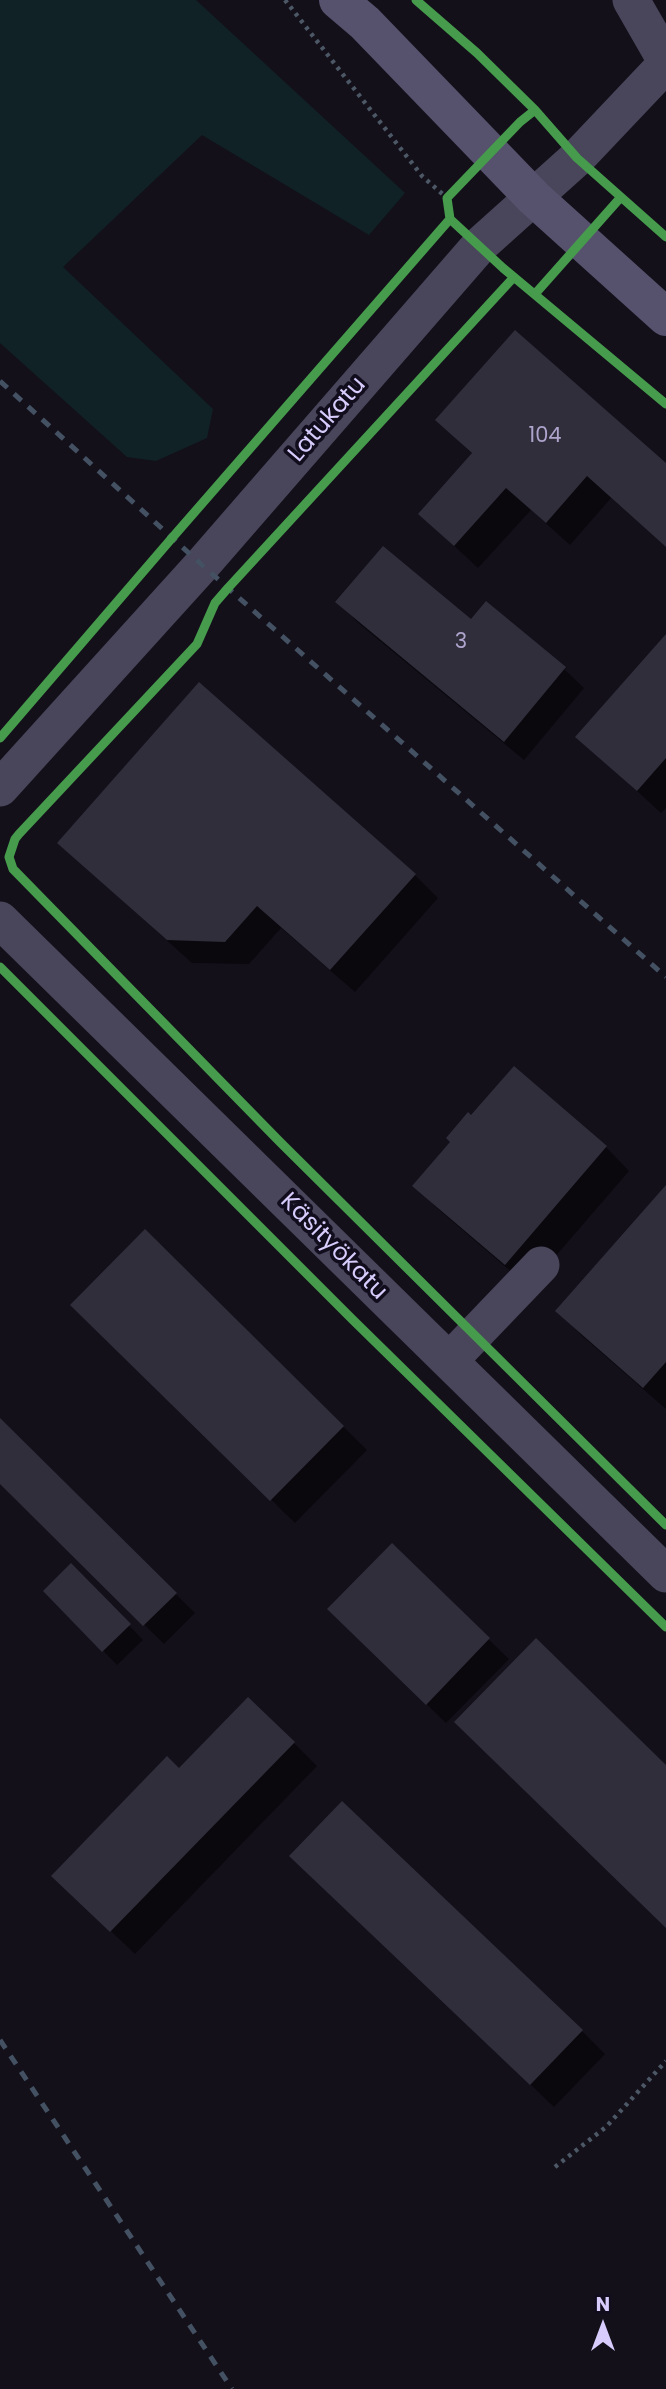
<!DOCTYPE html>
<meta charset="utf-8">
<style>
body{margin:0}
#map{position:relative;width:666px;height:2389px;overflow:hidden;background:#13101a;font-family:Poppins,sans-serif}
canvas{display:block}
.north{position:absolute;left:568px;top:2291px;width:70px;height:70px;-webkit-text-stroke:5px #110d1d;paint-order:stroke;rotate:0deg;font-size:19px;font-weight:700;line-height:28px;text-align:center;color:#d7ccfc}
.north::after{content:'';display:block;margin:auto;width:24px;height:32px;background:#d7ccfc;clip-path:polygon(50% 0,100% 100%,50% 72%,0 100%)}
</style>
<div id="map">
<canvas width="666" height="2389"></canvas>
<div class="north">N</div>
</div>
<script>
const ctx = document.querySelector('canvas').getContext('2d');
ctx.lineJoin = 'round';
function fill(path, color) { ctx.fillStyle = color; ctx.fill(path, 'evenodd'); }
const poly = rows => new Path2D(rows.map(r => 'M' + r).join(''));
function strokePath(path, color, width, dash) { ctx.strokeStyle = color; ctx.lineWidth = width; ctx.lineCap = dash ? 'butt' : 'round'; ctx.setLineDash(dash || []); ctx.stroke(path); }
function write(font, color, halo, rows, align = 'center') {
  ctx.font = font + ' Poppins,sans-serif'; ctx.lineWidth = 7; ctx.setLineDash([]); ctx.textBaseline = 'middle'; ctx.strokeStyle = halo; ctx.fillStyle = color; for (const [text, x, y, turn = 0] of rows) {
    ctx.save(); ctx.translate(x, y); ctx.rotate((+turn || 0) * Math.PI / 180); ctx.textAlign = isNaN(turn) ? turn : align; if (halo) ctx.strokeText(text, 0, 0); ctx.fillText(text, 0, 0); ctx.restore();
  }
}
fill(poly([
 [0,0,196,0,405,193,369,235,202,135,63,267,213,409,207,438,156,461,127,457,0,343]
]), '#102225');
fill(poly([
 [438,420,666,465,666,547,611,498,570,545,531,510,478,568,420,514,473,455],
 [338,602,472,622,564,669,584,688,524,760,357,622],
 [666,637,666,808,661,813,578,737],
 [59,843,415,875,438,898,355,992,281,928,249,964,192,963],
 [452,1142,606,1147,629,1171,529,1287,438,1209,415,1186],
 [666,1188,666,1409,581,1335,558,1311],
 [145,1231,367,1450,295,1523,73,1305],
 [0,1420,195,1613,164,1644,0,1482],
 [392,1546,509,1659,446,1723,349,1629],
 [71,1566,143,1640,117,1665,45,1591],
 [294,1743,317,1766,135,1954,77,1899,179,1771],
 [315,1879,582,2031,605,2054,554,2107]
]), '#0007');
fill(poly([
 [515,330,666,463,666,547,587,476,546,523,506,488,454,546,418,514,472,453,435,420],
 [383,546,471,619,486,601,566,667,504,742,335,602],
 [666,634,666,758,637,791,575,737],
 [199,682,416,874,330,970,257,906,225,942,167,940,57,843],
 [514,1066,607,1146,505,1265,412,1186,450,1142,446,1138,468,1112,471,1115],
 [666,1185,666,1362,643,1388,555,1311],
 [145,1229,344,1426,270,1501,70,1305],
 [0,1418,177,1593,143,1626,0,1484],
 [392,1543,490,1638,426,1705,327,1609],
 [71,1563,131,1624,102,1652,43,1591],
 [536,1638,666,1765,666,1928,454,1722],
 [248,1697,295,1742,110,1932,51,1876,167,1756,179,1768],
 [342,1801,583,2030,530,2085,289,1856]
]), '#312e3c');
strokePath(poly([
 [285,0,422,176,447,198],
 [555,2167,606,2127,666,2061]
]), '#4d5866', 4.5, [3.5, 5]);
strokePath(poly([
 [631,0,666,61],
 [0,788,202,565,480,245,577,158,666,64],
 [0,920,666,1574],
 [449,1361,541,1265]
]), '#49455a', 37);
strokePath(poly([
 [338,0,365,23,534,198,666,317]
]), '#56516c', 38);
strokePath(poly([
 [0,381,202,565,666,977],
 [0,2040,232,2389]
]), '#435162', 5, [10, 9]);
strokePath(poly([
 [416,0,477,53,535,110,577,158,666,237],
 [535,110,520,122,447,198,450,219,503,268,666,404],
 [514,277,228,588,215,603,197,644,19,834,15,839,9,857,13,869,280,1142,666,1525],
 [535,294,621,197],
 [0,738,172,538,450,219],
 [0,967,353,1320,666,1627]
]), '#469c4c', 9);
write('21px', '#aea4cc', null, [
 ["104",545,437],
 ["3",461,643]
]);
write('24px', '#d7ccfc', '#110d1d', [
 ["Latukatu",328,420,-49],
 ["Käsityökatu",333,1247,45]
]);
</script>
